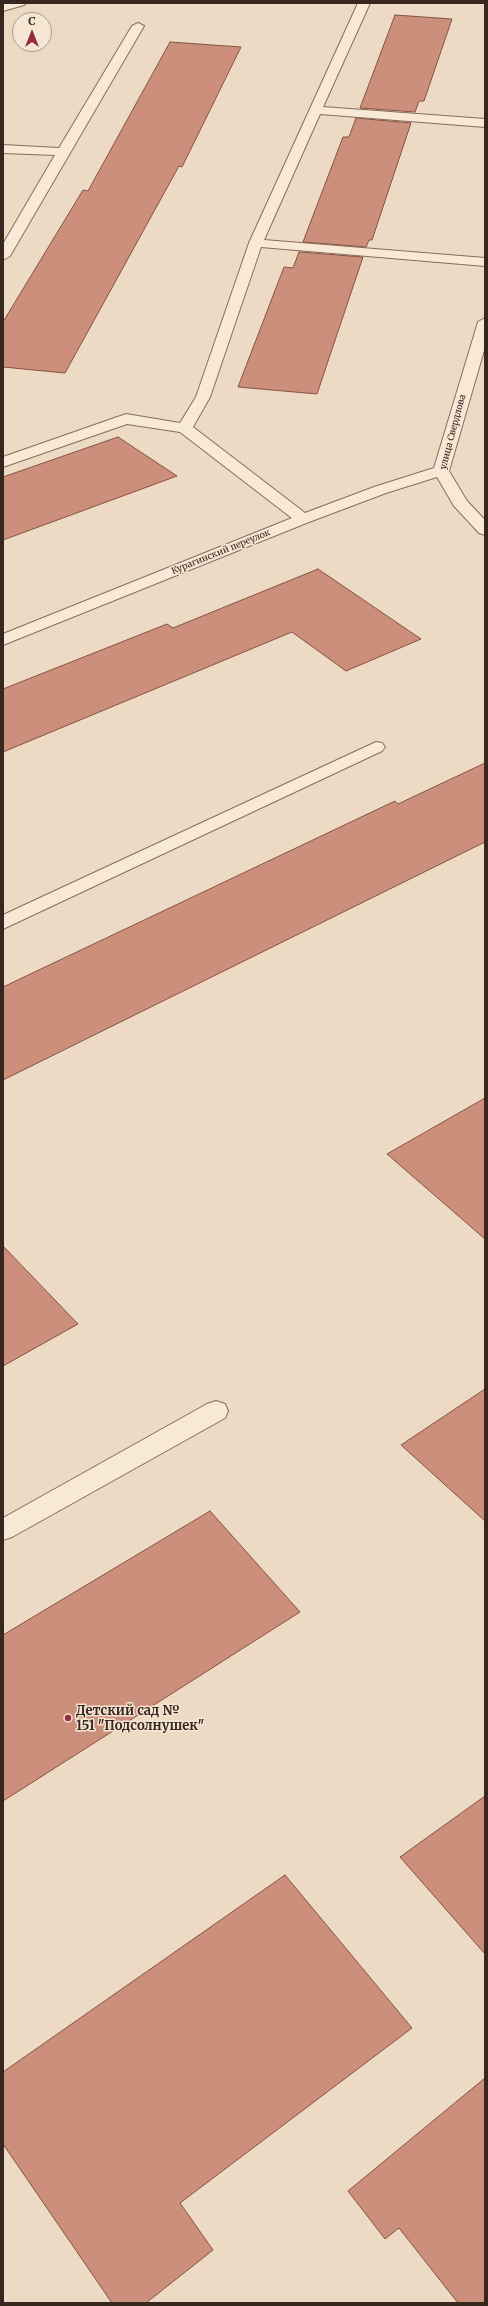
<!DOCTYPE html>
<meta charset="utf-8">
<style>
body{margin:0}
#map{position:relative;width:488px;height:2306px;overflow:hidden;background:#eddac4;font-family:Merriweather,serif}
canvas{display:block}
.frame{position:absolute;inset:0;border:4px solid #38271f;pointer-events:none}
.north{position:absolute;left:12px;top:12px;width:40px;height:40px;box-sizing:border-box;background:#f5e6d4;border:1px solid #a99a8c;border-radius:50%;rotate:0deg;font-size:11px;font-weight:700;line-height:16px;text-align:center;color:#38271f}
.north::after{content:'';display:block;margin:auto;width:14px;height:18px;background:#952c3d;clip-path:polygon(50% 0,100% 100%,50% 72%,0 100%)}
</style>
<div id="map">
<canvas width="488" height="2306"></canvas>
<div class="frame"></div>
<div class="north">С</div>
</div>
<script>
const ctx = document.querySelector('canvas').getContext('2d');
ctx.lineJoin = 'round';
function fill(path, color) { ctx.fillStyle = color; ctx.fill(path, 'evenodd'); }
const poly = rows => new Path2D(rows.map(r => 'M' + r).join(''));
function strokePath(path, color, width, dash) { ctx.strokeStyle = color; ctx.lineWidth = width; ctx.lineCap = dash ? 'butt' : 'round'; ctx.setLineDash(dash || []); ctx.stroke(path); }
function write(font, color, halo, rows, align = 'center') {
  ctx.font = font + ' Merriweather,serif'; ctx.lineWidth = 3; ctx.setLineDash([]); ctx.textBaseline = 'middle'; ctx.strokeStyle = halo; ctx.fillStyle = color; for (const [text, x, y, turn = 0] of rows) {
    ctx.save(); ctx.translate(x, y); ctx.rotate((+turn || 0) * Math.PI / 180); ctx.textAlign = isNaN(turn) ? turn : align; if (halo) ctx.strokeText(text, 0, 0); ctx.fillText(text, 0, 0); ctx.restore();
  }
}
const building = poly([
 [395,15,452,19,424,101,419,101,415,112,360,108,395,15],
 [170,42,241,47,182,167,179,166,65,373,3,367,3,322,83,190,88,191,170,42],
 [356,118,411,123,372,240,369,240,366,247,303,242,343,137,349,137,356,118],
 [299,252,363,257,317,394,238,387,284,267,293,268,299,252],
 [118,437,177,476,3,540,3,477,118,437],
 [318,569,421,639,346,671,292,632,3,752,3,689,167,624,173,628,318,569],
 [485,763,485,842,3,1080,3,987,395,801,398,804,485,763],
 [485,1098,485,1239,387,1154,485,1098],
 [3,1246,78,1324,3,1366,3,1246],
 [485,1389,485,1521,401,1445,485,1389],
 [210,1511,300,1612,3,1801,3,1635,210,1511],
 [485,1796,485,1954,400,1857,485,1796],
 [285,1875,412,2028,180,2203,213,2250,146,2303,112,2303,3,2144,3,2072,285,1875],
 [485,2078,485,2303,458,2303,399,2228,385,2239,348,2191,485,2078]
]);
fill(building, '#cb8f7b');
strokePath(building, '#865241', 1);
const service = poly([
 [8,3,26,3,24,5,3,11,3,4,8,3],
 [358,3,370,3,323,107,485,119,485,127,320,114,264,240,485,258,485,266,261,247,210,397,193,427,309,516,311,519,309,522,297,522,180,432,127,424,3,467,3,457,126,414,180,423,196,397,249,243,358,3],
 [138,23,144,26,10,256,3,260,3,244,55,155,3,153,3,145,59,148,132,26,138,23],
 [376,742,382,743,385,747,382,751,3,929,3,915,376,742],
 [216,1401,225,1404,228,1411,225,1418,12,1537,3,1540,3,1518,207,1404,216,1401]
]);
const tertiary = poly([
 [485,318,485,347,449,471,467,501,485,520,485,535,479,533,454,506,437,477,386,493,309,522,3,645,3,634,297,516,374,487,434,468,478,322,485,318]
]);
strokePath(service, '#876c5b', 2);
strokePath(tertiary, '#876c5b', 2);
fill(service, '#f8e9d7');
fill(tertiary, '#f8e9d7');
for (const [x, y, r, color] of [
 [68,1718,4,"#952c3d"]
]) { const dot = new Path2D(); dot.arc(x, y, r, 0, 2 * Math.PI); ctx.fillStyle = color; ctx.fill(dot); strokePath(dot, '#f5e6d4', 1.5); }
write('9px', '#38271f', '#f5e6d4', [
 ["улица Свердлова",453,432,-75],
 ["Курагинский переулок",221,552,-22]
]);
write('bold 13px', '#38271f', '#f5e6d4', [
 ["Детский сад №",76,1711],
 ["151 \"Подсолнушек\"",76,1726]
], 'left');
</script>
